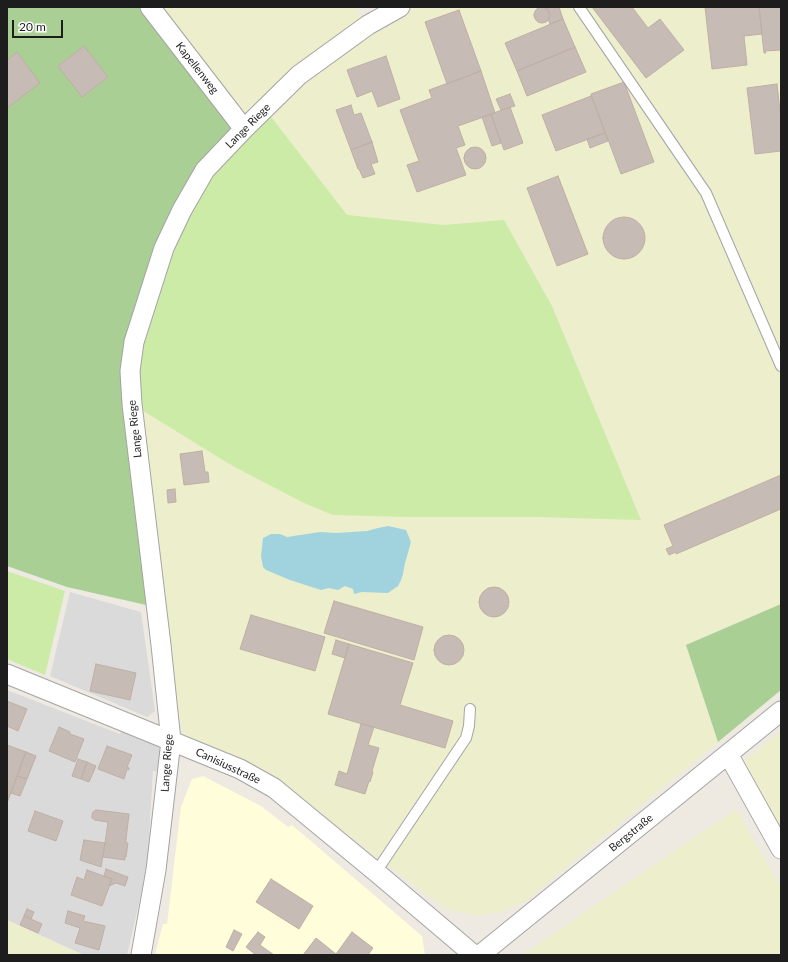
<!DOCTYPE html>
<meta charset="utf-8">
<style>
body{margin:0}
#map{position:relative;width:788px;height:962px;overflow:hidden;background:#eeeae2;font-family:Lato,sans-serif}
canvas{display:block}
.frame{position:absolute;inset:0;border:8px solid #1d1d1d;pointer-events:none}
.scale{position:absolute;left:12px;top:20px;width:51px;height:18px;box-sizing:border-box;border:2px solid #1d1d1d;border-top:0;padding-left:5px;font-size:12px;line-height:14px;white-space:nowrap;color:#1d1d1d;-webkit-text-stroke:3px #fff;paint-order:stroke}
</style>
<div id="map">
<canvas width="788" height="962"></canvas>
<div class="frame"></div>
<div class="scale">20 m</div>
</div>
<script>
const ctx = document.querySelector('canvas').getContext('2d');
ctx.lineJoin = 'round';
function fill(path, color) { ctx.fillStyle = color; ctx.fill(path, 'evenodd'); }
const poly = rows => new Path2D(rows.map(r => 'M' + r).join(''));
function strokePath(path, color, width, dash) { ctx.strokeStyle = color; ctx.lineWidth = width; ctx.lineCap = dash ? 'butt' : 'round'; ctx.setLineDash(dash || []); ctx.stroke(path); }
function write(font, color, halo, rows, align = 'center') {
  ctx.font = font + ' Lato,sans-serif'; ctx.lineWidth = 3.5; ctx.setLineDash([]); ctx.textBaseline = 'middle'; ctx.strokeStyle = halo; ctx.fillStyle = color; for (const [text, x, y, turn = 0] of rows) {
    ctx.save(); ctx.translate(x, y); ctx.rotate((+turn || 0) * Math.PI / 180); ctx.textAlign = isNaN(turn) ? turn : align; if (halo) ctx.strokeText(text, 0, 0); ctx.fillText(text, 0, 0); ctx.restore();
  }
}
fill(poly([
 [70,592,141,612,155,711,147,717,50,676],
 [7,690,120,734,122,730,158,745,162,753,161,772,153,771,147,869,127,955,84,955,7,920]
]), '#dbdada');
fill(poly([
 [203,776,261,806,288,827,292,825,422,936,425,955,155,955,163,924,167,924,181,807,192,779]
]), '#fffdda');
fill(poly([
 [150,7,354,7,368,25,400,7,781,7,781,604,686,645,718,742,524,902,498,913,474,915,446,909,387,865,279,780,241,761,183,734,155,607,132,404,231,465,408,517,537,517,641,519,552,306,504,220,443,225,347,215,265,109,244,129],
 [781,731,781,828,744,761],
 [736,809,781,888,781,955,522,955],
 [7,920,45,938,84,955,7,955]
]), '#edeecc');
fill(poly([
 [265,109,347,215,443,225,504,220,552,306,641,520,537,517,408,517,333,515,302,502,231,465,132,404,130,371,182,210],
 [7,571,65,591,45,675,7,659]
]), '#cbeba6');
fill(poly([
 [7,7,150,7,244,129,205,170,134,342,155,607,67,587,7,566],
 [781,604,781,690,718,742,686,645]
]), '#a9cf95');
fill(poly([
 [388,526,406,530,411,542,405,563,403,574,401,580,398,586,388,593,362,592,354,594,353,589,345,586,338,590,329,588,321,590,290,580,266,570,263,567,261,556,263,538,271,534,280,534,287,537,320,532,336,533,367,531,378,528]
]), '#a1d3de');
const building = poly([
 [546,7,559,7,563,19,550,24,548,19,549,16,549,13,547,9,545,8,546,7],
 [592,7,632,7,648,28,660,19,684,50,646,78,592,7],
 [705,7,759,7,762,34,744,36,747,65,712,69,705,7],
 [759,7,781,7,781,50,765,51,766,53,764,53,759,7],
 '534 15a8 8 0 1 1 16 0a8 8 0 1 1-16 0Z',
 [459,10,481,71,447,84,425,22,459,10],
 [563,19,575,47,517,71,505,43,563,19],
 [84,46,108,77,82,97,58,66,84,46],
 [575,47,586,72,527,96,517,71,575,47],
 [17,52,40,83,7,108,7,60,17,52],
 [386,56,400,99,378,107,372,91,357,97,347,70,386,56],
 [481,71,495,113,458,126,465,145,456,148,466,175,417,192,407,165,419,161,400,110,432,98,429,90,481,71],
 [624,82,654,162,621,174,591,94,624,82],
 [777,84,781,120,781,151,755,154,747,88,777,84],
 [510,94,515,106,501,110,496,99,510,94],
 [591,96,605,133,556,151,542,115,591,96],
 [351,105,354,115,361,113,372,142,351,150,336,110,351,105],
 [510,107,523,143,504,150,491,114,510,107],
 [491,114,501,143,492,146,482,117,491,114],
 [605,133,608,141,590,148,587,139,605,133],
 [372,142,378,162,371,164,375,174,363,178,359,169,358,169,351,150,372,142],
 '464 158a11 11 0 1 1 22 0a11 11 0 1 1-22 0Z',
 [558,176,588,254,557,266,527,188,558,176],
 '603 238a21 21 0 1 1 42 0a21 21 0 1 1-42 0Z',
 [202,451,205,472,208,472,209,482,184,485,180,454,202,451],
 [781,475,781,509,676,554,676,552,669,555,666,549,673,546,664,525,781,475],
 [175,489,176,502,168,503,167,490,175,489],
 '479 602a15 15 0 1 1 30 0a15 15 0 1 1-30 0Z',
 [334,601,423,627,414,660,324,633,334,601],
 [251,615,325,637,315,671,240,649,251,615],
 '434 650a15 15 0 1 1 30 0a15 15 0 1 1-30 0Z',
 [336,640,349,644,345,658,332,654,336,640],
 [349,644,413,663,400,705,453,721,445,748,328,714,349,644],
 [96,664,136,673,130,700,90,691,96,664],
 [7,701,27,709,18,731,7,726,7,701],
 [361,724,374,727,368,745,379,748,372,771,373,772,370,782,369,781,365,794,335,785,339,771,347,774,361,724],
 [59,727,70,732,70,734,84,739,75,762,49,751,59,727],
 [7,745,26,752,7,803,7,745],
 [107,746,132,755,127,767,129,768,129,770,127,769,124,779,98,769,107,746],
 [26,752,36,756,27,779,17,776,26,752],
 [78,759,87,762,81,779,72,776,78,759],
 [87,762,96,766,89,782,81,779,87,762],
 [17,776,27,779,20,796,11,793,17,776],
 [96,810,129,814,126,839,126,843,128,843,126,857,125,856,125,860,103,857,108,822,95,820,92,818,92,815,93,812,96,810],
 [35,811,63,821,56,841,28,831,35,811],
 [84,840,105,843,101,867,80,860,84,840],
 [106,869,128,877,125,886,116,883,109,886,112,879,104,876,106,869],
 [87,870,112,879,102,906,71,895,77,877,84,880,87,870],
 [271,879,313,906,299,929,256,902,271,879],
 [27,909,34,912,31,919,24,916,27,909],
 [68,911,85,916,83,921,105,926,99,950,75,943,80,928,65,923,68,911],
 [24,916,42,924,38,933,20,925,24,916],
 [234,930,242,934,233,951,226,947,234,930],
 [258,932,265,937,260,945,274,955,256,955,246,947,258,932],
 [352,932,373,948,368,955,303,955,316,938,336,954,352,932]
]);
fill(building, '#c6bcb5');
strokePath(building, '#c0afa4', 1);
const lane = poly([
 [579,7,706,193,781,366],
 [376,872,466,738,469,726,470,709]
]);
const street = poly([
 [150,7,244,129],
 [7,674,240,769,274,788,376,872,474,955],
 [728,754,781,849],
 [141,955,156,870,171,741,161,645,132,404,130,371,134,342,164,248,182,210,205,170,244,129,299,75,368,25,400,7],
 [480,955,781,711]
]);
strokePath(lane, '#a4a4a4', 12);
strokePath(street, '#a4a4a4', 21);
strokePath(lane, '#fff', 10);
strokePath(street, '#fff', 19);
write('11px', '#1d1d1d', '#fff', [
 ["Kapellenweg",197,68,52],
 ["Lange Riege",248,126,-45],
 ["Lange Riege",135,429,-96],
 ["Lange Riege",167,763,-86],
 ["Canisiusstraße",228,766,25],
 ["Bergstraße",631,833,-39]
]);
</script>
